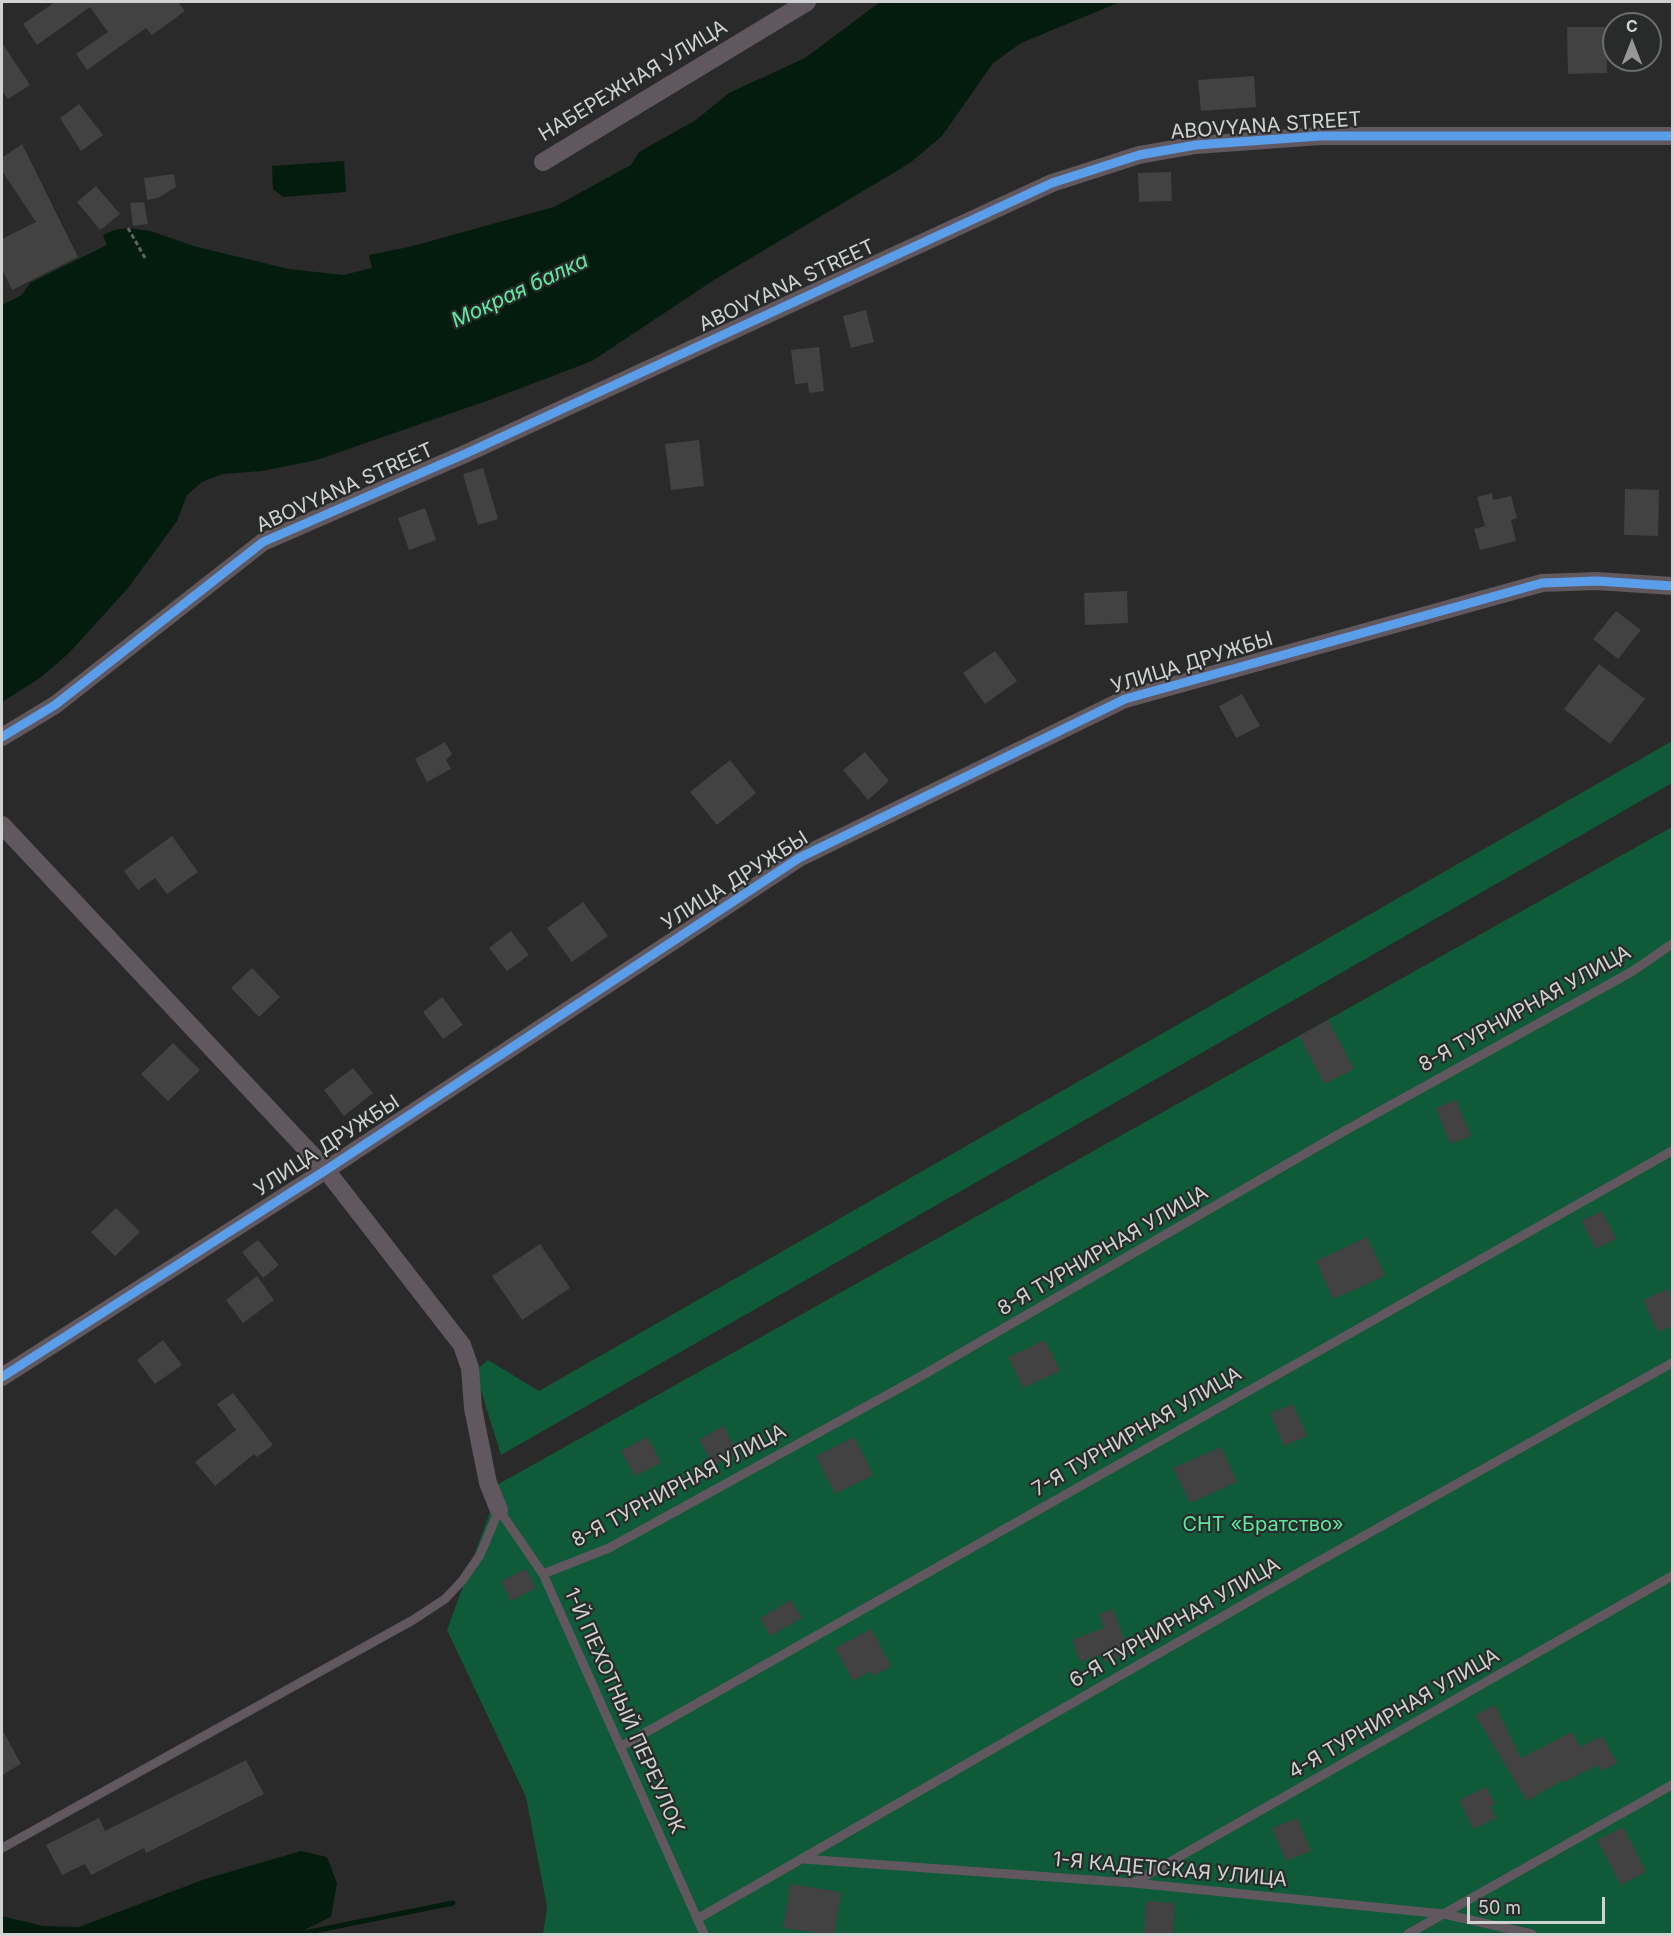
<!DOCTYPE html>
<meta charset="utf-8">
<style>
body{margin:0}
#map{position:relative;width:1674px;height:1936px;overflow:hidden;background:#292a29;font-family:Inter,sans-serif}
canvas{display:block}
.frame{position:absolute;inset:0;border:3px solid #d0d2d1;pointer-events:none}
.north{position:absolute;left:1602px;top:12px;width:60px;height:60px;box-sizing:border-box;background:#282b29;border:2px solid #6b6e6c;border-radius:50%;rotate:0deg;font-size:16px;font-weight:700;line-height:24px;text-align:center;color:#d0d2d1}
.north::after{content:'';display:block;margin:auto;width:21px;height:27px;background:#969796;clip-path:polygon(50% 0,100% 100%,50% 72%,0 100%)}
.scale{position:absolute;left:1467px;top:1897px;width:138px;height:27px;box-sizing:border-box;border:3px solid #d0d2d1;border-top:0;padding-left:8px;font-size:18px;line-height:21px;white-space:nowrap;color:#d0d2d1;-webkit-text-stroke:4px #282b29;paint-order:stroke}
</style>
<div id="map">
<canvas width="1674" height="1936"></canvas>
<div class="frame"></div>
<div class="north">С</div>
<div class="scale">50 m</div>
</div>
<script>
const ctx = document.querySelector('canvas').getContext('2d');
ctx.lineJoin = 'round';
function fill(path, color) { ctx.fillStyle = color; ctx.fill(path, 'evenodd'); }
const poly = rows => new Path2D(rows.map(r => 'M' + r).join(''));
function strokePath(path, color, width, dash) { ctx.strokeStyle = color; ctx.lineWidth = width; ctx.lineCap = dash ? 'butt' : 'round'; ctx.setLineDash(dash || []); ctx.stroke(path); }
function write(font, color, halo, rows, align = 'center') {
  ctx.font = font + ' Inter,sans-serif'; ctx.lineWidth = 4.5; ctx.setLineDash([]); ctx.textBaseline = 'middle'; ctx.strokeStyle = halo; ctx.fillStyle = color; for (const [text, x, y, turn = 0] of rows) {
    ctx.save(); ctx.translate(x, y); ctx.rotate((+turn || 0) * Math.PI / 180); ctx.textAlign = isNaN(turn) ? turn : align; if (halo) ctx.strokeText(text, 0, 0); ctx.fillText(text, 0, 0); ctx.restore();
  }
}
fill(poly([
 [1672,741,1672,783,501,1455,475,1371,488,1360,539,1391],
 [1672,827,1672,1934,543,1934,547,1907,526,1797,447,1630,490,1512,495,1486]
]), '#0e5a39');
fill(poly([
 [880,2,1120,2,1021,43,993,63,942,136,910,163,714,280,592,361,492,399,317,460,262,471,223,474,202,482,187,495,177,521,128,588,69,653,40,678,2,702,2,305,22,295,30,283,107,245,103,235,114,230,128,228,150,231,197,247,289,269,343,275,372,268,369,255,409,247,554,207,631,165,639,152,696,120,729,93,805,58],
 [344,161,346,192,283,197,273,189,272,166],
 [301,1851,327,1857,337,1883,331,1917,296,1934,2,1934,2,1916,43,1926,79,1927,205,1879]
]), '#041c0e');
strokePath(poly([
 [299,1934,453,1903]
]), '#041c0e', 5);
fill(poly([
 [55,2,178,2,185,11,152,35,146,28,87,70,76,54,108,32,90,7,37,45,23,24],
 [1567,27,1606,27,1607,73,1568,74],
 [2,43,30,85,8,99,2,90],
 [1254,76,1256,107,1201,111,1198,80],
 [79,104,103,135,81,151,60,118],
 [22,144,78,257,12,290,2,269,2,239,36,222,2,171,2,158],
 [1171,172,1172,201,1139,202,1138,173],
 [174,174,176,187,158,198,147,200,144,178],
 [96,186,120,214,100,230,77,202],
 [144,202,148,224,133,226,130,203],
 [866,310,874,342,851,348,843,316],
 [819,347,824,391,809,393,808,383,795,384,791,350],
 [699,440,704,486,671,490,665,444],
 [483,468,498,519,478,525,463,474],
 [1625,489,1659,490,1658,536,1624,535],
 [1492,493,1493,500,1511,496,1517,518,1511,520,1516,541,1480,550,1474,529,1485,526,1477,497],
 [425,508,436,540,409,550,398,518],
 [1127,591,1128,623,1085,625,1084,593],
 [1616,611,1641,630,1618,659,1593,639],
 [995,651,1017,681,985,704,963,673],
 [1599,664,1645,699,1610,744,1564,709],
 [1242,694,1260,726,1236,738,1219,706],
 [445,742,452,754,446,760,451,769,427,782,415,759],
 [865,752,889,781,868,800,843,770],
 [730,760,756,793,717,825,690,792],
 [172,836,198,872,167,894,155,878,138,890,124,871],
 [583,902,608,936,572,962,547,928],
 [511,931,529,955,507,971,489,948],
 [252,968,280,997,259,1017,231,988],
 [442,997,463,1025,443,1039,423,1012],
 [1328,1020,1354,1069,1324,1084,1299,1036],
 [173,1043,200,1070,168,1101,141,1074],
 [353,1068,373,1093,344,1116,324,1090],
 [1456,1100,1471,1136,1450,1144,1436,1108],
 [116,1208,140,1232,115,1256,91,1232],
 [1602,1211,1616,1239,1596,1249,1581,1221],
 [1367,1237,1385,1276,1333,1299,1316,1261],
 [258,1240,279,1265,263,1278,242,1252],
 [540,1244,570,1288,522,1320,492,1276],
 [257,1276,274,1300,243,1323,226,1300],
 [1668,1289,1672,1298,1672,1326,1658,1332,1643,1300],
 [163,1340,182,1365,155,1384,137,1360],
 [1045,1340,1060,1371,1023,1388,1008,1357],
 [233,1393,273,1445,257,1457,254,1454,215,1486,195,1462,236,1430,217,1404],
 [1293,1404,1307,1436,1284,1446,1270,1413],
 [723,1426,738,1452,714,1466,699,1440],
 [647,1437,661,1463,635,1476,621,1451],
 [854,1437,873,1475,835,1494,816,1456],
 [1221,1447,1237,1482,1190,1503,1173,1468],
 [526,1569,536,1588,511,1601,501,1581],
 [791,1600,802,1618,770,1636,760,1618],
 [1113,1609,1129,1653,1105,1662,1099,1655,1080,1662,1072,1640,1104,1628,1099,1614],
 [871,1629,891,1666,873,1676,870,1671,853,1681,835,1648],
 [1495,1705,1521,1758,1572,1732,1580,1747,1602,1736,1617,1763,1601,1771,1598,1765,1564,1782,1563,1780,1527,1801,1475,1715],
 [2,1729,21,1764,2,1775],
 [246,1760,264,1794,146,1853,144,1848,91,1875,85,1864,62,1875,46,1845,99,1818,105,1831],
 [1486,1787,1495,1804,1490,1806,1496,1818,1473,1829,1459,1800],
 [1297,1818,1311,1851,1286,1861,1272,1828],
 [1623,1827,1646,1872,1621,1885,1597,1840],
 [790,1884,841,1892,834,1935,783,1928],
 [1146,1901,1175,1903,1173,1935,1144,1935]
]), '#424242');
strokePath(poly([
 [128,228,145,258]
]), '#656064', 3, [4.5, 3]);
strokePath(poly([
 [499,1510,543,1574,704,1934],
 [543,1574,609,1548,916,1379,1339,1134,1633,971,1672,944],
 [620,1747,1672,1151],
 [2,1848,413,1620,445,1599,462,1581,480,1555,499,1510],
 [803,1859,1133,1883,1444,1914,1532,1934],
 [1133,1883,1672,1576],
 [697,1919,1314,1564,1672,1363],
 [1408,1934,1672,1785]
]), '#61575f', 9);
strokePath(poly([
 [543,162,807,2],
 [2,737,55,705,263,542,467,453,1052,183,1139,155,1196,145,1320,136,1672,136],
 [2,825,326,1170,462,1345,470,1368,473,1408,488,1483,499,1510],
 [2,1377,326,1170,799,858,1125,699,1542,583,1597,581,1672,586]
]), '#61575f', 18);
strokePath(poly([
 [2,737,55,705,263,542,467,453,1052,183,1139,155,1196,145,1320,136,1672,136],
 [2,1377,326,1170,799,858,1125,699,1542,583,1597,581,1672,586]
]), '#5a9eea', 9);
write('20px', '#d0d2d1', '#282b29', [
 ["НАБЕРЕЖНАЯ УЛИЦА",633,81,-31],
 ["ABOVYANA STREET",1266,126,-4],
 ["ABOVYANA STREET",787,286,-25],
 ["ABOVYANA STREET",345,488,-24],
 ["УЛИЦА ДРУЖБЫ",1192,663,-17],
 ["УЛИЦА ДРУЖБЫ",735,881,-32],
 ["8-Я ТУРНИРНАЯ УЛИЦА",1525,1009,-29],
 ["УЛИЦА ДРУЖБЫ",327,1146,-33],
 ["8-Я ТУРНИРНАЯ УЛИЦА",1103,1251,-30],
 ["7-Я ТУРНИРНАЯ УЛИЦА",1137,1432,-30],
 ["8-Я ТУРНИРНАЯ УЛИЦА",679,1486,-28],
 ["6-Я ТУРНИРНАЯ УЛИЦА",1175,1623,-30],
 ["1-Й ПЕХОТНЫЙ ПЕРЕУЛОК",624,1711,66],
 ["4-Я ТУРНИРНАЯ УЛИЦА",1394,1714,-30],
 ["1-Я КАДЕТСКАЯ УЛИЦА",1170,1870,5]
]);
write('20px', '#5ee79f', '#282b29', [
 ["СНТ «Братство»",1263,1525]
]);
write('italic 21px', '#61e9a1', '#282b29', [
 ["Мокрая балка",520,291,-25]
]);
</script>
